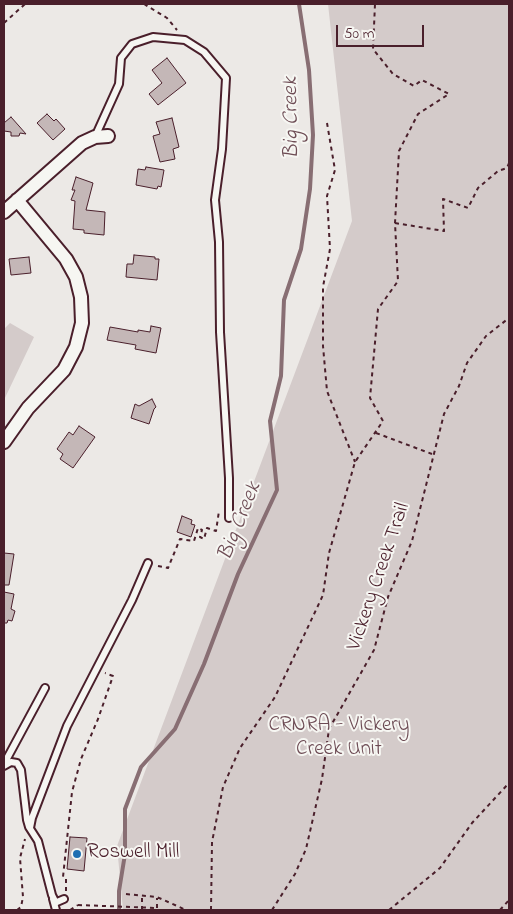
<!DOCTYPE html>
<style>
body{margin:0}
#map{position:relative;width:513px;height:914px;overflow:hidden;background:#ece9e6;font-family:"Indie Flower",sans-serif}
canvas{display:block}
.frame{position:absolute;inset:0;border:5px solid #4a1f2b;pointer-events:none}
.scale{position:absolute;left:336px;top:25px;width:88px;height:22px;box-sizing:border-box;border:2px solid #4a1f2b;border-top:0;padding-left:6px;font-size:15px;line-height:18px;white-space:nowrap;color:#4a1f2b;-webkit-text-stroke:4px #f6f6f2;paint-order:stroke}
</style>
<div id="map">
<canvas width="513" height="914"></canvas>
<div class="frame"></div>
<div class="scale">50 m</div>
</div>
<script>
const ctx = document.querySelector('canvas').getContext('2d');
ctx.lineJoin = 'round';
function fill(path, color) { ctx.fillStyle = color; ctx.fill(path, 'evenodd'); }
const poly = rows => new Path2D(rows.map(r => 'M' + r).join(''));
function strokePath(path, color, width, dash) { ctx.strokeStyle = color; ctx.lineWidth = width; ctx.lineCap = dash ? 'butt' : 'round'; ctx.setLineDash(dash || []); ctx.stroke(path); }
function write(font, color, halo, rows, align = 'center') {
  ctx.font = font + ' "Indie Flower",sans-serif'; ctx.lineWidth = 4; ctx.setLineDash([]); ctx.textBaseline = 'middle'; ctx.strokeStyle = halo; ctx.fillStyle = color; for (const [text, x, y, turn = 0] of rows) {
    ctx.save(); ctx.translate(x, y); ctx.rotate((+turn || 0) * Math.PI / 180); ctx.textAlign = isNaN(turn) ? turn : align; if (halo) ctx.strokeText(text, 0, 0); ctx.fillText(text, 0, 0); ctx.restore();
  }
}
fill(poly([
 [328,4,509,4,509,910,123,910,117,846,352,221],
 [10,323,34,337,4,400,4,329]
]), '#d4cbca');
strokePath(poly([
 [119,910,119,891,125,854,125,809,141,767,175,729,204,664,238,574,277,490,270,421,281,376,284,300,301,249,310,189,313,135,309,70,299,4]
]), '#886e73', 4);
const building = poly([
 [167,58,186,83,158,105,149,94,162,83,152,70,167,58],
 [47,114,54,121,56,119,65,129,53,140,37,123,47,114],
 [11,117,19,126,26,134,20,133,19,136,11,136,11,132,4,131,4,123,11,117],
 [172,118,179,147,173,149,175,159,160,162,153,136,160,134,156,122,172,118],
 [146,167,164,170,161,187,158,186,157,189,136,185,138,169,145,170,146,167],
 [76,177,93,183,86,210,105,212,104,235,84,233,84,230,73,229,75,201,71,200,75,190,72,190,76,177],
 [134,255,155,257,155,259,159,259,157,280,126,277,127,264,133,264,134,255],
 [29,257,31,273,11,275,9,259,29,257],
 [151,326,161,328,156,353,135,349,136,345,107,340,110,327,138,332,138,330,150,332,151,326],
 [152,399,156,407,154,409,149,424,131,418,135,404,139,406,152,399],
 [79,426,95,437,73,468,60,459,63,454,57,449,69,432,73,435,79,426],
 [182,516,192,520,191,524,195,525,191,537,177,532,182,516],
 [4,553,14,554,9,585,4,585,4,553],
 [4,592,14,594,11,609,15,611,12,621,8,620,7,623,4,623,4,592],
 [70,837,87,838,84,871,67,869,70,837]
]);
fill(building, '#c4b7b7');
strokePath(building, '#4a1f2b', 1);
const service = poly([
 [95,137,119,84,121,58,132,44,153,37,185,40,204,52,226,78,222,149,215,200,219,242,220,332,229,478,229,518],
 [4,764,45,688],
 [4,766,11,762,17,763,21,770,27,820,29,827,38,841,52,895,55,901,57,902,64,899],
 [30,828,32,818,67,726,132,600,148,563],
 [53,899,56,910]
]);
const minor = poly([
 [4,212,82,143,95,137,108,136],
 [4,442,28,408,64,370,76,347,82,323,81,297,76,277,66,259,17,200]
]);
strokePath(service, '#4a1f2b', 10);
strokePath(minor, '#4a1f2b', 16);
strokePath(poly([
 [144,4,167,18,177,30],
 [4,23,25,4],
 [327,123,335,170,327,196,330,249,323,287,323,346,327,391,355,462],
 [395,223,444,231,443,199,468,208,478,188,498,171,507,168,509,163],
 [376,433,432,454],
 [158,566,168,568,180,539,194,541,198,528,202,530,200,537,204,539,207,528,216,531,219,511],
 [66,891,66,879,63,877,72,792,81,759,98,719,113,676,105,673],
 [126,894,157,897,186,910],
 [157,908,157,898],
 [4,910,7,910],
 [17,910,21,907,23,897,20,858,25,839],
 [70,910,78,905],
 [142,910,142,896],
 [211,910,212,842,223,787,240,748,275,697,323,595,329,553,355,462,383,421,370,398,378,309,398,281,395,223,399,151,418,114,449,94,422,80,414,86,393,74,373,49,375,4],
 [272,910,295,874,306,849,322,779,329,729,374,650,388,597,412,541,444,414,459,386,467,363,486,336,509,318],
 [389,910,440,868,472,823,509,783],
 [500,910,509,900]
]), '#4a1f2b', 2, [4, 4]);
strokePath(service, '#f6f6f2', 6);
strokePath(minor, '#f6f6f2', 12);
strokePath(poly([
 [78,905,157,908]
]), '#4a1f2b', 2, [4, 4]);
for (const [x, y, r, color] of [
 [77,854,5,"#1f6fb2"]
]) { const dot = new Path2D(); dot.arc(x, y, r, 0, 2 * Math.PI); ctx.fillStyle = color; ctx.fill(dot); strokePath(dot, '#f6f6f2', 2); }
write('21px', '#4a1f2b', '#f6f6f2', [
 ["Vickery Creek Trail",380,577,-71]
]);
write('21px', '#6c4a53', '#f6f6f2', [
 ["CRNRA - Vickery",339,727],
 ["Creek Unit",339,751]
]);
write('21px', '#4a1f2b', '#f6f6f2', [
 ["Roswell Mill",87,854]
], 'left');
write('italic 22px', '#6e4d55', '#f6f6f2', [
 ["Big Creek",293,118,-91],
 ["Big Creek",241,522,-68]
]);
</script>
